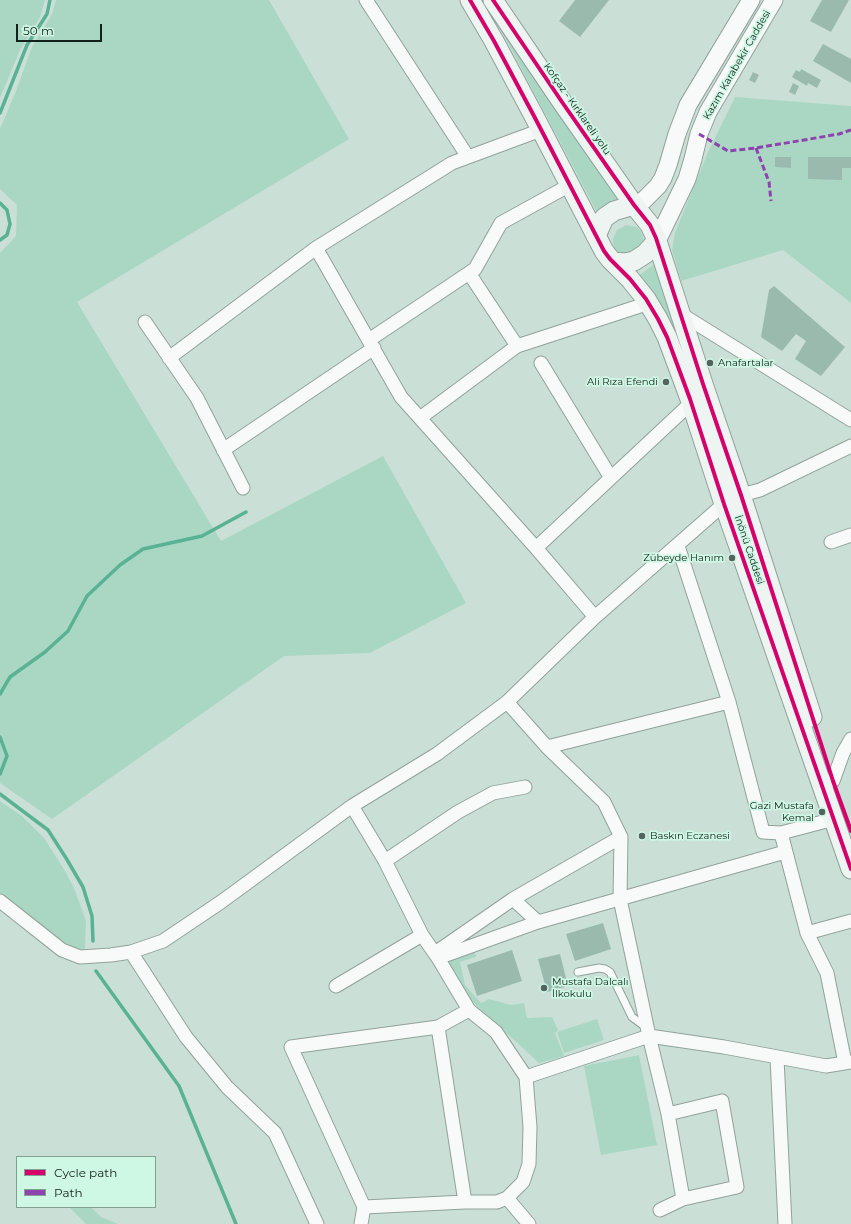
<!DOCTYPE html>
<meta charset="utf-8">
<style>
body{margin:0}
#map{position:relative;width:851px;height:1224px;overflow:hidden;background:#cae0d6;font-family:Montserrat,sans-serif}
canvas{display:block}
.legend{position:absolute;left:16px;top:1156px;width:140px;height:52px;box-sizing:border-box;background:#cef7e4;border:1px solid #83a193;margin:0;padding:5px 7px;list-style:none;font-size:12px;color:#12211a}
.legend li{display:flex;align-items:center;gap:8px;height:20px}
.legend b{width:20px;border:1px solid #83a193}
.scale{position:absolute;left:16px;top:24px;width:86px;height:18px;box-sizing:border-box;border:2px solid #12211a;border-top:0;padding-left:5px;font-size:12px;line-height:14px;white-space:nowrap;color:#12211a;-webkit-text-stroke:3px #cef7e4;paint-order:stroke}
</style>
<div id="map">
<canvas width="851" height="1224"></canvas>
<ul class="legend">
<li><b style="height:5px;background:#d6006c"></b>Cycle path</li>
<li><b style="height:5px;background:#8e44ad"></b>Path</li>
</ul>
<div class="scale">50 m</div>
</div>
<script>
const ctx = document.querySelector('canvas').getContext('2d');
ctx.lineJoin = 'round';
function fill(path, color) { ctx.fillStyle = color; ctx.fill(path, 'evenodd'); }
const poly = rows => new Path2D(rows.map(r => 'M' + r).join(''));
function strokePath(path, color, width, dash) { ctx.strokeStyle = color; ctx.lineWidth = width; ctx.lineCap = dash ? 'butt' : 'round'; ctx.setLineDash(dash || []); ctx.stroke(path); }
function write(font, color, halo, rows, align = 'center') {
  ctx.font = font + ' Montserrat,sans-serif'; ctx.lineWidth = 3.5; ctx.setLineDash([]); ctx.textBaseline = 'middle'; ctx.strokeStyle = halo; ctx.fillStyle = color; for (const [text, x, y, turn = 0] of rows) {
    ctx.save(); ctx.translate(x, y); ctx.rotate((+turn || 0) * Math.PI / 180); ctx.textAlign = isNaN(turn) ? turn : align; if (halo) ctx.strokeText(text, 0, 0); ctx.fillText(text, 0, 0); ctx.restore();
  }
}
fill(poly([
 [0,0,45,0,40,17,20,50,0,98],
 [56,0,269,0,349,139,77,302,221,541,383,456,466,603,370,653,284,656,52,819,0,783,0,253,16,236,17,205,0,189,0,129,16,91,32,47,52,14],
 [498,24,624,203,599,216],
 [735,97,851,106,851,303,783,250,681,281,672,250,675,233,708,152],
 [626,225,636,227,640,230,644,240,641,250,622,255,614,248,613,239,617,230],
 [656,263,680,342,656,300,638,276],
 [0,801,22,816,44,838,65,871,74,888,86,921,85,950,68,947,0,895],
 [473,952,476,954,476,957,460,962,465,985,481,1003,489,999,511,1005,524,1003,527,1018,552,1017,558,1030,555,1033,564,1056,539,1063,510,1036,487,1018,482,1016,480,1009,456,984,452,968,448,964,448,957],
 [597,1019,604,1040,564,1053,557,1032],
 [639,1055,657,1145,601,1155,584,1066],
 [69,1207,91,1207,101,1217,118,1224,86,1224]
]), '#aad7c3');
strokePath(poly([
 [0,113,27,45,47,14,50,0],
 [0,203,7,210,10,224,7,235,0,240],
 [0,694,10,677,45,652,68,631,87,596,120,565,143,549,202,536,246,512],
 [0,737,7,756,0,774],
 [0,794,48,830,66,858,83,887,92,916,93,941],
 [96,971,179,1086,236,1224]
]), '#5ab294', 3.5);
fill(poly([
 [575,0,609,0,580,37,559,21],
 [822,0,849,0,831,32,810,21],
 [823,44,851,59,851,83,813,61],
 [801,69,821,80,817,88,808,83,807,86,792,77,796,70,800,72],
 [753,72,759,75,755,83,749,80],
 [793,83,799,86,795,95,789,92],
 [775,157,791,157,791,168,775,167],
 [808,157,851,157,851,168,842,168,842,180,808,179],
 [774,286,845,347,821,376,795,359,806,341,796,334,782,351,761,337,769,290],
 [603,923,611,949,575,961,566,934],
 [512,950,522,981,477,996,467,965],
 [560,954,568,986,547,992,538,959]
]), '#9bbaae');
const service = poly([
 [578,972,599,968,605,969,610,972,632,1017,647,1028]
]);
const minor = poly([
 [366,0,468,157],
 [316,248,401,397,536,548,595,617],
 [681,314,851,420],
 [145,322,197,398,243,488],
 [369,340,475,269,501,223,570,185],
 [517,346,649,303],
 [169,358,316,248,452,163,541,130],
 [541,363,611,478],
 [420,418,517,346,469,273],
 [223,450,374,348],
 [831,542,851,535],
 [678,546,729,702,763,832,781,833,807,933,827,973,845,1063],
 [536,548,691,403],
 [507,702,547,747,604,802,621,837,620,899,649,1036,724,1047,826,1066,851,1062],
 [547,747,729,702],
 [833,781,843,753,851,739],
 [352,806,385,861,422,935,438,958,469,1010,496,1032,526,1077,649,1036,668,1114,683,1199],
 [781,833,834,819],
 [385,861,458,812,493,793,525,787],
 [513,899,538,922],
 [0,901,62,950,80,957,111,955,131,952,163,941,221,902,352,806,437,754,507,702,595,617,724,504,741,495,760,490,851,446],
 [807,933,851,921],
 [131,952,186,1037,227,1087,275,1133,317,1224],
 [435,953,513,899,621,837],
 [438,958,538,922,785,852],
 [336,986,422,935],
 [438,1027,465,1202,497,1202,507,1198,523,1182,529,1164,530,1127,526,1077],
 [777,1058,785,1224],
 [507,1198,529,1224],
 [465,1202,364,1207,291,1047,438,1027,469,1010],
 [660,1210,683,1199,737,1187,722,1101,668,1114],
 [361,1224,364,1207]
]);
const tertiary = poly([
 [634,205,644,200,658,186,663,178,668,165,677,134,688,105,751,0],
 [657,241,687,179,693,159,699,134,708,112,774,0]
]);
const secondary = poly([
 [470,0,494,41,534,116,604,251,610,259,630,279,646,299,658,319,667,337,690,399,724,504,851,869],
 [493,0,562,102,634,205,650,225,656,238,703,384,741,495,812,717],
 [596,236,604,218,614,211,634,205],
 [613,262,626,263,634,261,645,254,657,241]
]);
strokePath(service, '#91a29a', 9);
strokePath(minor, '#91a29a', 15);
strokePath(tertiary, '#91a29a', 19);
strokePath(secondary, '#91a29a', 21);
strokePath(service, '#f7faf9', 7);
strokePath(minor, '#f7faf9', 13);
strokePath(tertiary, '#f7faf9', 17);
strokePath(secondary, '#edf4f1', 19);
strokePath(poly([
 [699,134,728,151,756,148,804,140,839,134,851,130],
 [756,148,769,182,771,201]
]), '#8e44ad', 3, [6, 3]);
strokePath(poly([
 [470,0,494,41,534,116,604,251,610,259,630,279,646,299,658,319,667,337,690,399,724,504,851,869],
 [493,0,562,102,634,205,650,225,656,238,703,384,741,495,833,781,851,831]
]), '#d6006c', 4);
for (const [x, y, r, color] of [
 [710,363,4,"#52645c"],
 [666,382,4,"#52645c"],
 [732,558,4,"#52645c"],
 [822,812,4,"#52645c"],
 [642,836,4,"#52645c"],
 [544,988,4,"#52645c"]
]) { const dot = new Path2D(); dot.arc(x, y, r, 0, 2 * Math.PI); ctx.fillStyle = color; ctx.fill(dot); strokePath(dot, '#cef7e4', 1.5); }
write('10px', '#12211a', '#cef7e4', [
 ["Kazım Karabekir Caddesi",737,65,-60],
 ["Kofçaz - Kırklareli yolu",577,109,55],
 ["İnönü Caddesi",749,550,71]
]);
write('10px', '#12211a', '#cef7e4', [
 ["Anafartalar",718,363],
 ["Ali Rıza Efendi",658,382,"right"],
 ["Zübeyde Hanım",724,558,"right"],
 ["Gazi Mustafa",814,806,"right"],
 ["Kemal",814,818,"right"],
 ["Baskın Eczanesi",650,836],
 ["Mustafa Dalcalı",552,982],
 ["İlkokulu",552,994]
], 'left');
</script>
